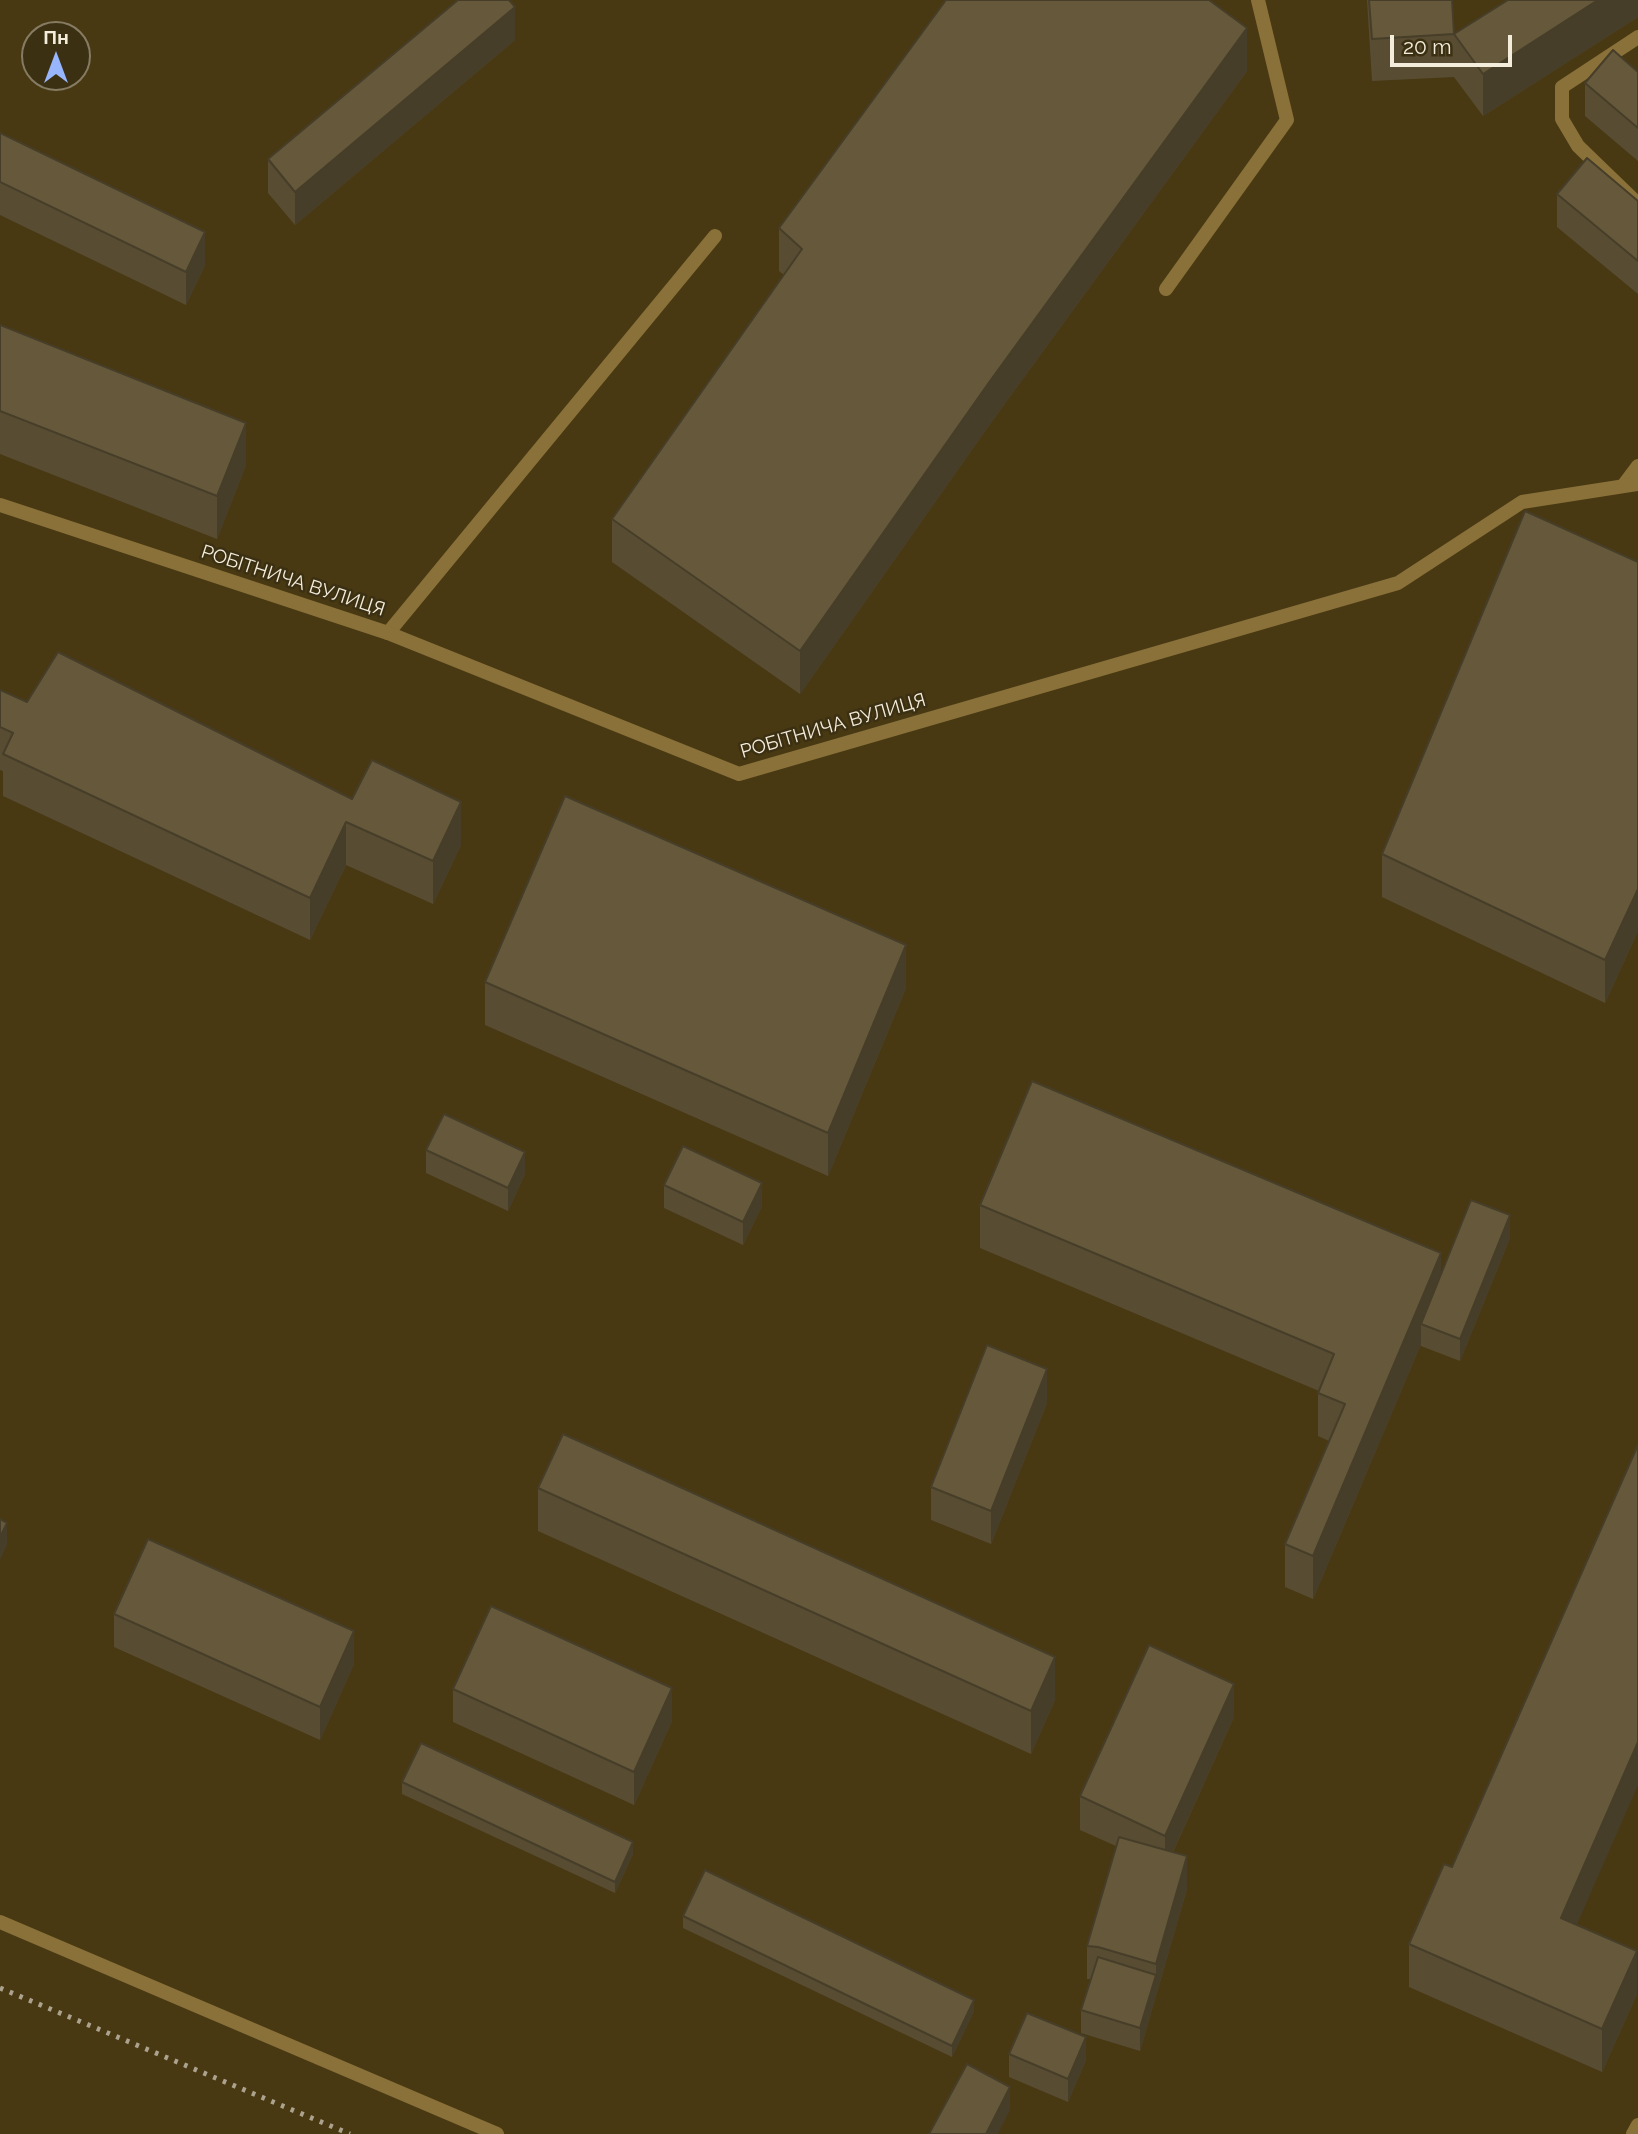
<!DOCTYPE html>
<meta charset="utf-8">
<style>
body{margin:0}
#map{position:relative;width:1638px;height:2134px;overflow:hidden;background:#3c3013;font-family:Raleway,sans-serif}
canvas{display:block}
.north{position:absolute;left:21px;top:21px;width:70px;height:70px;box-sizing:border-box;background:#3c3013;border:2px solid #867c63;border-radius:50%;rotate:0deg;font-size:19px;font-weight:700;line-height:28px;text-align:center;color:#f4eddc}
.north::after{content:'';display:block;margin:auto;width:24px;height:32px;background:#98b6fd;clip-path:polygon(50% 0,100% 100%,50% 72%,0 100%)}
.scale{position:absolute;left:1390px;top:35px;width:122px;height:32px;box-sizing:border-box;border:4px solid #f4eddc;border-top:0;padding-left:9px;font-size:21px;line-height:24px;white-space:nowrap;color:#f4eddc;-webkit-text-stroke:5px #3c3013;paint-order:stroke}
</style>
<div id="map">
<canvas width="1638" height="2134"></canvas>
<div class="north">Пн</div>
<div class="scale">20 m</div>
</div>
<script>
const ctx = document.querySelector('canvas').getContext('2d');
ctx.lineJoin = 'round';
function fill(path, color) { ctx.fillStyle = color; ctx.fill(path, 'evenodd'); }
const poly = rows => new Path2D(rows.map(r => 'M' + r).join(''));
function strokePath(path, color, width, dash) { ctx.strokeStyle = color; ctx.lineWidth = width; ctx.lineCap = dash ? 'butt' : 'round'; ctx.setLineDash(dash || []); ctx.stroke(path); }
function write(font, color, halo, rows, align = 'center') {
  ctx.font = font + ' Raleway,sans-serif'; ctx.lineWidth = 5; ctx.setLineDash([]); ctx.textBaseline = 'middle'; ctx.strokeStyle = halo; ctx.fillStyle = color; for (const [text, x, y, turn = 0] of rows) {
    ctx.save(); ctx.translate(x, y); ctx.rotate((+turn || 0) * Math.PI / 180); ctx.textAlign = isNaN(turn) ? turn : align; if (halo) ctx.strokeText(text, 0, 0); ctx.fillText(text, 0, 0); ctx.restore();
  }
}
fill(poly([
 [0,0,1638,0,1638,2134,0,2134],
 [35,35,77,35,77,77,35,77]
]), '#483913');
strokePath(poly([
 [1638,37,1562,87,1562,119,1578,146,1638,204],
 [1166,289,1287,120,1258,0],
 [1623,486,1638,466],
 [388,633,715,236],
 [0,1922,497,2134],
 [1633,2134,1638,2125]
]), '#897139', 14);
strokePath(poly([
 [0,505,388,633,739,774,1398,583,1522,502,1638,484]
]), '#897139', 14);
strokePath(poly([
 [0,1988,350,2134]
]), '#aca38e', 5, [3.5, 7]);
fill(poly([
 [1367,0,1452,0,1454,34,1638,0,1638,17,1483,116,1454,77,1372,81],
 [515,40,295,225,268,193,268,159],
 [1247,71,990,424,800,694,612,562,612,519,784,275,779,271,779,228],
 [1638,72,1638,161,1585,116,1585,83],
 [0,133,205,265,186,305,0,215],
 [1557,194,1638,201,1638,294,1557,227],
 [0,325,246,465,217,539,0,454],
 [1638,562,1638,931,1605,1003,1382,897,1382,854],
 [0,690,27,702,352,799,461,845,433,904,346,865,310,940,3,796,3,771,0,770],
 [485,982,906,988,828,1176,485,1025],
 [426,1150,525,1174,508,1211,426,1173],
 [664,1185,762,1206,743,1245,664,1208],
 [980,1205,1441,1274,1510,1238,1460,1361,1421,1346,1421,1344,1313,1599,1285,1587,1285,1544,1329,1441,1318,1436,1318,1393,1319,1391,980,1248],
 [1047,1403,991,1544,931,1520,931,1487],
 [538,1488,1055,1700,1031,1754,538,1531],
 [114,1614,354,1664,320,1740,114,1647],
 [453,1689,672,1721,634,1805,453,1722],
 [1234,1717,1173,1852,1187,1889,1140,2051,1081,2033,1081,2010,1091,1979,1087,1979,1087,1946,1116,1846,1080,1830,1080,1796],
 [402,1782,633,1854,615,1893,402,1794],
 [1452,1867,1576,1925,1637,1994,1602,2072,1409,1987,1409,1944],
 [683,1916,974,2011,952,2057,683,1928],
 [1009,2054,1086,2060,1068,2102,1009,2077]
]), '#584d33');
fill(poly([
 [1598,0,1638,0,1638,17,1483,116,1483,74],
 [515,7,515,40,295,225,295,192],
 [1247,28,1247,71,990,424,800,694,800,651,990,381],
 [205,232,205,265,186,305,186,272],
 [246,423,246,465,217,539,217,496],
 [461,802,461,845,433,904,433,861],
 [346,822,346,865,310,940,310,898],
 [1638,889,1638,931,1605,1003,1605,960],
 [906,945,906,988,828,1176,828,1133],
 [525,1152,525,1174,508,1211,508,1188],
 [762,1183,762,1206,743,1245,743,1222],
 [1510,1215,1510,1238,1460,1361,1460,1339],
 [1441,1253,1441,1296,1421,1324,1421,1344,1313,1599,1313,1556],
 [1047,1369,1047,1403,991,1544,991,1511],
 [7,1523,7,1545,0,1560,0,1537],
 [354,1631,354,1664,320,1740,320,1707],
 [1055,1657,1055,1700,1031,1754,1031,1711],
 [1234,1684,1234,1717,1165,1869,1165,1836],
 [672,1688,672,1721,634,1805,634,1772],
 [1638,1742,1638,1785,1561,1961,1561,1918],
 [633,1842,633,1854,615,1893,615,1882],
 [1187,1856,1187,1889,1140,2051,1140,2028,1156,1975,1156,1964],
 [1637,1951,1637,1994,1602,2072,1602,2029],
 [974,2000,974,2011,952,2057,952,2046],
 [1086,2037,1086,2060,1068,2102,1068,2079],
 [1010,2087,1010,2110,998,2134,986,2134]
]), '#473e29');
const building = poly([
 [458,0,509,0,515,7,295,192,268,159,458,0],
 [946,0,1209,0,1247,28,990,381,800,651,612,519,802,249,779,228,946,0],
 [1369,0,1452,0,1454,34,1372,39,1369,0],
 [1508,0,1598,0,1483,74,1454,34,1508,0],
 [1613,50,1638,72,1638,128,1585,83,1613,50],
 [0,133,205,232,186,272,0,182,0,133],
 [1587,158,1638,201,1638,261,1557,194,1587,158],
 [0,325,246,423,217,496,0,411,0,325],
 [1525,511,1638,562,1638,889,1605,960,1382,854,1525,511],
 [58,652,352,799,372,760,461,802,433,861,346,822,310,898,3,754,13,733,0,727,0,690,27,702,58,652],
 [565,796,906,945,828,1133,485,982,565,796],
 [1032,1081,1441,1253,1313,1556,1285,1544,1345,1404,1318,1393,1334,1354,980,1205,1032,1081],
 [444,1114,525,1152,508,1188,426,1150,444,1114],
 [683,1146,762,1183,743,1222,664,1185,683,1146],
 [1471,1200,1510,1215,1460,1339,1421,1324,1471,1200],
 [987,1345,1047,1369,991,1511,931,1487,987,1345],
 [563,1434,1055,1657,1031,1711,538,1488,563,1434],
 [1638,1445,1638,1742,1561,1918,1637,1951,1602,2029,1409,1944,1444,1864,1452,1867,1638,1445],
 [0,1519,7,1523,0,1537,0,1519],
 [148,1539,354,1631,320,1707,114,1614,148,1539],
 [491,1606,672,1688,634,1772,453,1689,491,1606],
 [1149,1645,1234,1684,1165,1836,1080,1796,1149,1645],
 [421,1743,633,1842,615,1882,402,1782,421,1743],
 [1119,1837,1187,1856,1156,1964,1098,1947,1087,1946,1119,1837],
 [705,1870,974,2000,952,2046,683,1916,705,1870],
 [1098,1957,1156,1975,1140,2028,1081,2010,1098,1957],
 [1027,2013,1086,2037,1068,2079,1009,2054,1027,2013],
 [967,2064,1010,2087,986,2134,929,2134,967,2064]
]);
fill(building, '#66593b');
strokePath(building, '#473e29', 2);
write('19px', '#f4eddc', '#3c3013', [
 ["РОБІТНИЧА ВУЛИЦЯ",293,581,18],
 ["РОБІТНИЧА ВУЛИЦЯ",833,726,-16]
]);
</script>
